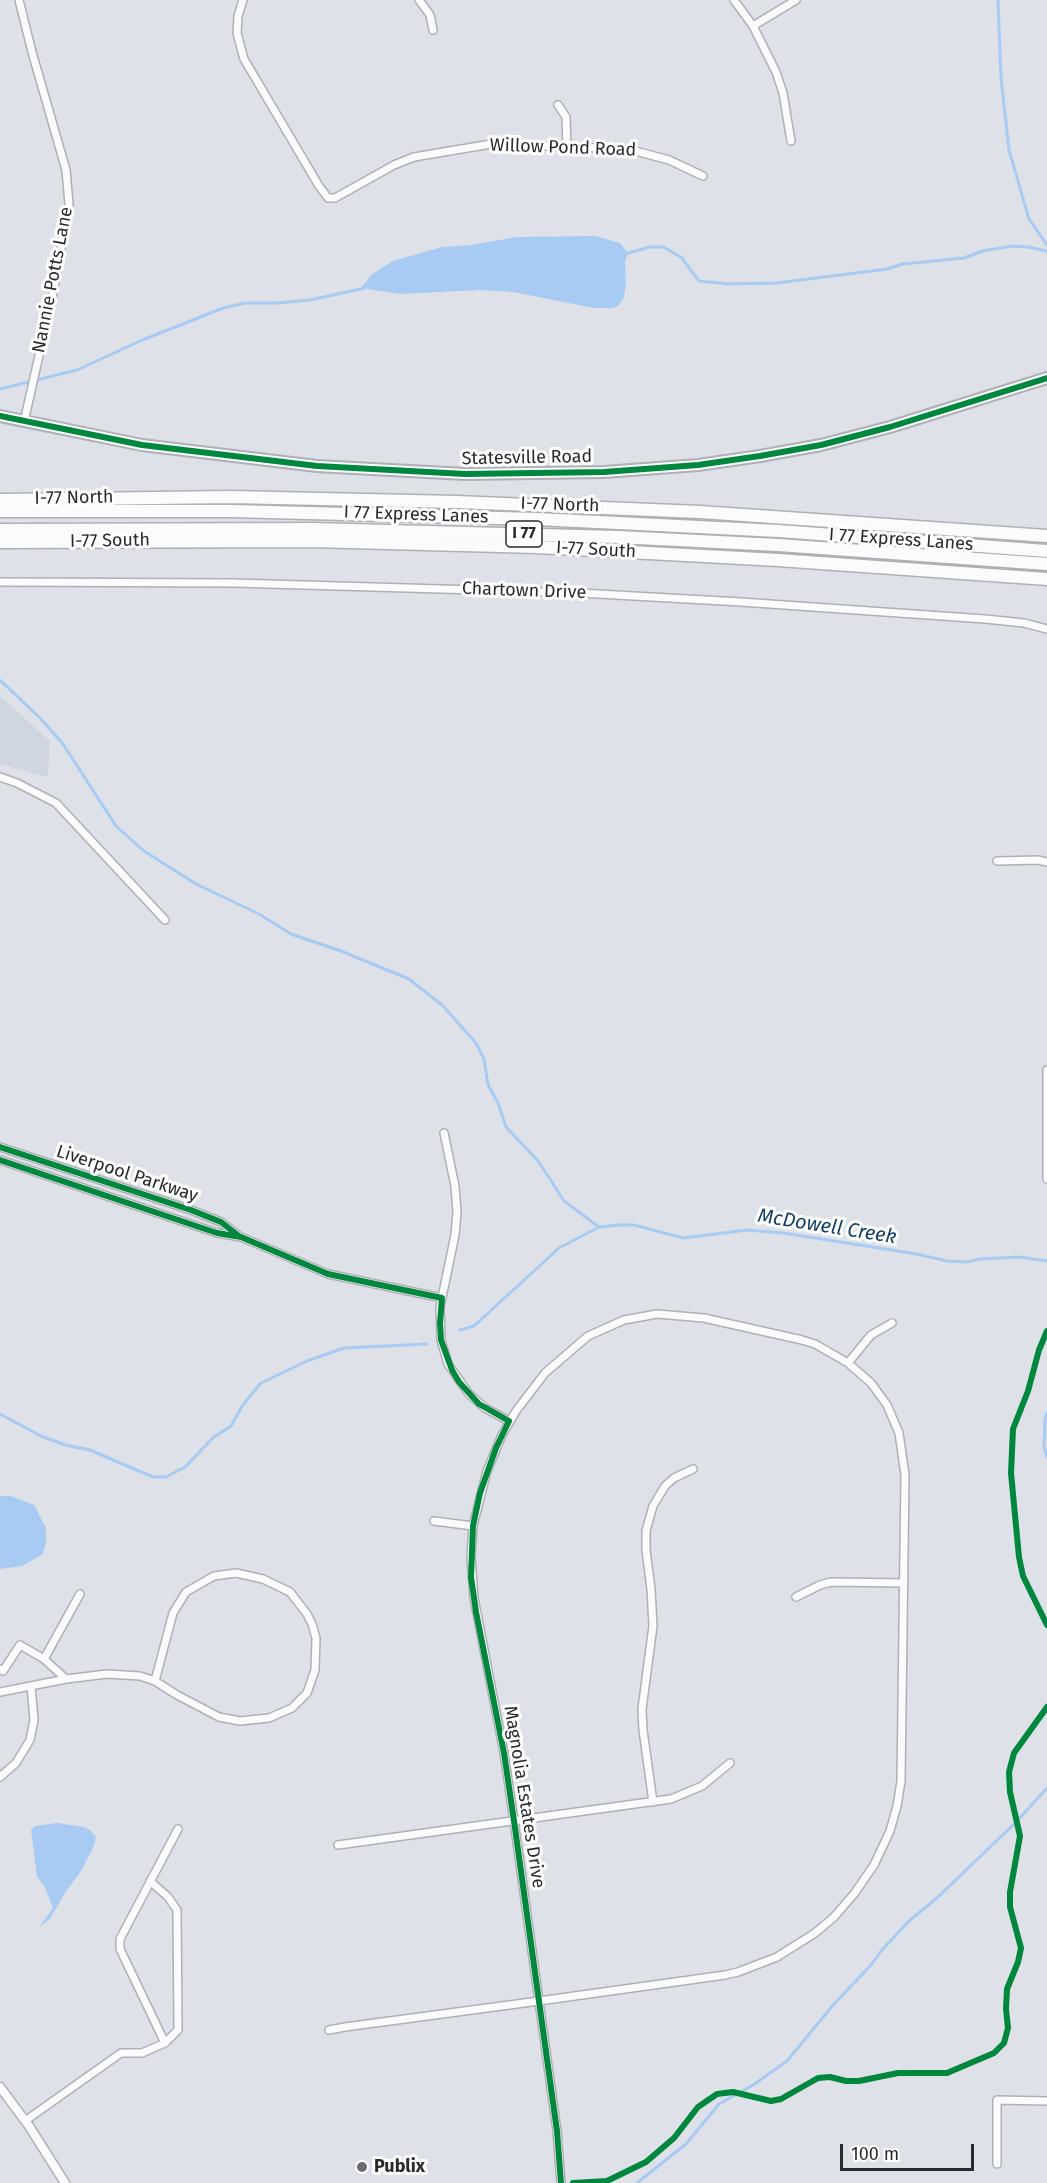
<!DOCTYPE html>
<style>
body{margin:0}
#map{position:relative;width:1047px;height:2183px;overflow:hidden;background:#dee2e8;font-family:"Fira Sans",sans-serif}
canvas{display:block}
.scale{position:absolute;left:840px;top:2144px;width:134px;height:27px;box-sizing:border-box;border:3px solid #282b2e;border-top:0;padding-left:8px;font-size:18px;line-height:21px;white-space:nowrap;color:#282b2e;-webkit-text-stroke:4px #fff;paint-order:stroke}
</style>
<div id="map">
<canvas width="1047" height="2183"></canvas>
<div class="scale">100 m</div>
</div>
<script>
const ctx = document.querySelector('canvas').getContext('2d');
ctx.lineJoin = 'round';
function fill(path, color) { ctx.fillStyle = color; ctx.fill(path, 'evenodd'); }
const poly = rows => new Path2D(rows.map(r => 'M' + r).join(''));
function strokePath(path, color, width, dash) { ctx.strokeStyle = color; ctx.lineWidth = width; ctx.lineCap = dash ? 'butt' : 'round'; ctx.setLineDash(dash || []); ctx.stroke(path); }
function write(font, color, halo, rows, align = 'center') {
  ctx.font = font + ' "Fira Sans",sans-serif'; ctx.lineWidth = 6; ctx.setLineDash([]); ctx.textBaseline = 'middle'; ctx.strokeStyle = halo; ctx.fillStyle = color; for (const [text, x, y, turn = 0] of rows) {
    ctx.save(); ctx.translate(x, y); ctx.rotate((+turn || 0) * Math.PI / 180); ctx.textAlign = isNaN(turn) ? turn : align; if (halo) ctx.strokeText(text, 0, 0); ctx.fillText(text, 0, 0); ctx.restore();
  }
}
fill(poly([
 [0,696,50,741,48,777,0,764]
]), '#ced6e2');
fill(poly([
 [595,236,620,243,628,253,625,261,626,283,624,297,619,305,613,308,594,308,513,292,480,290,399,294,361,288,371,275,393,261,442,247,471,245,517,237],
 [0,1496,11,1496,34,1505,46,1528,46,1541,43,1554,22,1566,0,1569],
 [57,1823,84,1827,91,1831,96,1837,93,1848,81,1871,66,1891,50,1919,40,1926,53,1908,44,1885,37,1877,31,1830,35,1826]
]), '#a7cbf2');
strokePath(poly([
 [998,0,1001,78,1009,150,1029,219,1047,245],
 [625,254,650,247,663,247,681,257,699,281,728,284,777,283,887,269,903,264,964,258,983,251,1012,246,1028,247,1047,251],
 [0,389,77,370,140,341,223,308,245,303,278,303,310,300,365,288],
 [0,680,41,719,63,744,116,826,144,851,196,884,259,914,291,934,341,951,409,979,442,1005,476,1043,484,1059,488,1085,498,1103,506,1127,539,1162,564,1201,599,1227],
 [460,1330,474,1326,559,1248,599,1227,618,1225,634,1225,683,1238,747,1230,783,1233,917,1254,947,1261,967,1262,980,1259,1019,1257,1047,1261],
 [1047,1413,1045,1418,1044,1447,1047,1457],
 [0,1414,41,1436,65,1445,90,1450,153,1477,166,1477,185,1467,214,1437,231,1426,242,1406,261,1383,307,1361,344,1348,427,1344],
 [637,2183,686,2144,719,2104,753,2085,787,2061,834,2004,871,1965,881,1951,909,1921,937,1898,1016,1822,1047,1788]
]), '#a7cbf2', 3);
const minor = poly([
 [19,0,32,52,66,170,69,204,52,298,24,422],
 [243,0,238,16,237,33,244,59,319,186,328,198,335,198,394,165,414,157,491,144,628,149,669,160,703,176],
 [419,0,430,15,433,30],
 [734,0,753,26,776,72,783,93,791,141],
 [753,26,796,0],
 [558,105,566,117,567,146],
 [0,582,234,583,580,593,741,602,985,619,1024,623,1047,629],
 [0,777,17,783,56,803,165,920],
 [997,861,1038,860,1047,862],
 [1047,1070,1047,1179],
 [444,1133,455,1186,457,1212,455,1235,440,1307,441,1340,448,1364,469,1394,485,1408,509,1421],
 [0,1147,191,1210,221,1222,239,1236],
 [0,1160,217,1233,241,1237,328,1274,442,1298],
 [848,1363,871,1335,892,1323],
 [434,1521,473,1526],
 [236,1573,263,1579,290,1592,307,1614,312,1624,316,1638,315,1670,307,1693,292,1708,269,1718,240,1721,219,1717,177,1695,155,1681,173,1613,186,1592,214,1576,236,1573],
 [796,1597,820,1585,831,1582,904,1583],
 [44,1659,66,1679],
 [0,1669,3,1671,20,1645,44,1659,80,1594],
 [0,1692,66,1679,107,1674,140,1676,155,1681],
 [0,1777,16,1763,30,1740,34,1720,31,1686],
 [653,1802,643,1730,642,1709,653,1626,651,1589,646,1550,646,1531,653,1506,665,1486,674,1478,693,1469],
 [338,1845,671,1799,702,1786,730,1763],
 [150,1881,168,1897,177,1910,178,2030,165,2043],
 [329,2030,345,2027,539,2001,725,1975,738,1972,777,1957,815,1933,834,1917,854,1894,874,1865,890,1831,897,1806,901,1781,905,1475,899,1433,887,1405,871,1383,848,1363,815,1344,802,1340,704,1318,657,1314,624,1320,588,1336,545,1373,516,1411,502,1435,487,1471,473,1526,471,1557,474,1598,504,1753,514,1821,539,2001,557,2131,561,2183],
 [25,2121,121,2053,142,2053,165,2043,120,1949,120,1939,178,1829],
 [997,2164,997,2100,1047,2101]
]);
const tertiary = poly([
 [0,2087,29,2126,65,2183]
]);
const primary = poly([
 [0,416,142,445,317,466,465,474,604,472,698,465,760,456,821,445,890,427,1047,378]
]);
const motorway = poly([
 [0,500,231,497,457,502,700,512,1047,536],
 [0,511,231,511,537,519,779,531,1047,551],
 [0,530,312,529,618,537,778,545,1047,564],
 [0,542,312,541,537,547,778,560,1047,579]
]);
strokePath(minor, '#aeb0b5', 10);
strokePath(tertiary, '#aeb0b5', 11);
strokePath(primary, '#aeb0b5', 14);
strokePath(motorway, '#aeb0b5', 15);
strokePath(minor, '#fafbfc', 7);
strokePath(tertiary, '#fafbfc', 8);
strokePath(primary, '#fafbfc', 10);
strokePath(motorway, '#fafbfc', 12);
strokePath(poly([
 [0,416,142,445,317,466,465,474,604,472,698,465,760,456,821,445,890,427,1047,378],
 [0,1147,191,1210,221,1222,239,1236],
 [0,1160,217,1233,241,1237,328,1274,442,1298,440,1323,441,1340,452,1370,459,1382,479,1404,509,1421,496,1448,480,1493,473,1526,471,1577,476,1612,504,1753,514,1821,557,2131,561,2183],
 [1047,1331,1039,1350,1028,1391,1013,1429,1011,1473,1019,1557,1023,1576,1047,1625],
 [573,2183,607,2181,646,2162,674,2138,698,2107,717,2094,733,2092,771,2101,781,2099,818,2078,830,2077,846,2081,859,2081,898,2073,947,2073,994,2053,1004,2043,1008,2028,1006,2009,1007,1989,1018,1962,1021,1948,1010,1907,1010,1892,1020,1836,1010,1792,1009,1772,1014,1753,1047,1707]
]), '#00873e', 6);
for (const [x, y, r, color] of [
 [362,2167,6,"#686b6f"]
]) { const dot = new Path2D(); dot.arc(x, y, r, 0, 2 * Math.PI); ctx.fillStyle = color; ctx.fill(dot); strokePath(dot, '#fff', 2); }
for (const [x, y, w] of [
 [524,534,36]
]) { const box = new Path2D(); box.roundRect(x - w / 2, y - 13, w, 26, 4.5); ctx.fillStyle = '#fff'; ctx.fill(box); strokePath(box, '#282b2e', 1.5); }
write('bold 16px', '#282b2e', null, [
 ["I 77",524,534]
]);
write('18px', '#282b2e', '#fff', [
 ["Willow Pond Road",563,148,2],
 ["Nannie Potts Lane",53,280,-79],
 ["Statesville Road",527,458,-1],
 ["I-77 North",74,498,-1],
 ["I-77 North",560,505,2],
 ["I 77 Express Lanes",416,515,2],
 ["I 77 Express Lanes",901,540,4],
 ["I-77 South",110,541,-1],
 ["I-77 South",596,550,3],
 ["Chartown Drive",524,591,2],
 ["Liverpool Parkway",127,1174,18],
 ["Magnolia Estates Drive",524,1797,81]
]);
write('bold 18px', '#282b2e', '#fff', [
 ["Publix",374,2167]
], 'left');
write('italic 20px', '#123f69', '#fff', [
 ["McDowell Creek",827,1227,9]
]);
</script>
